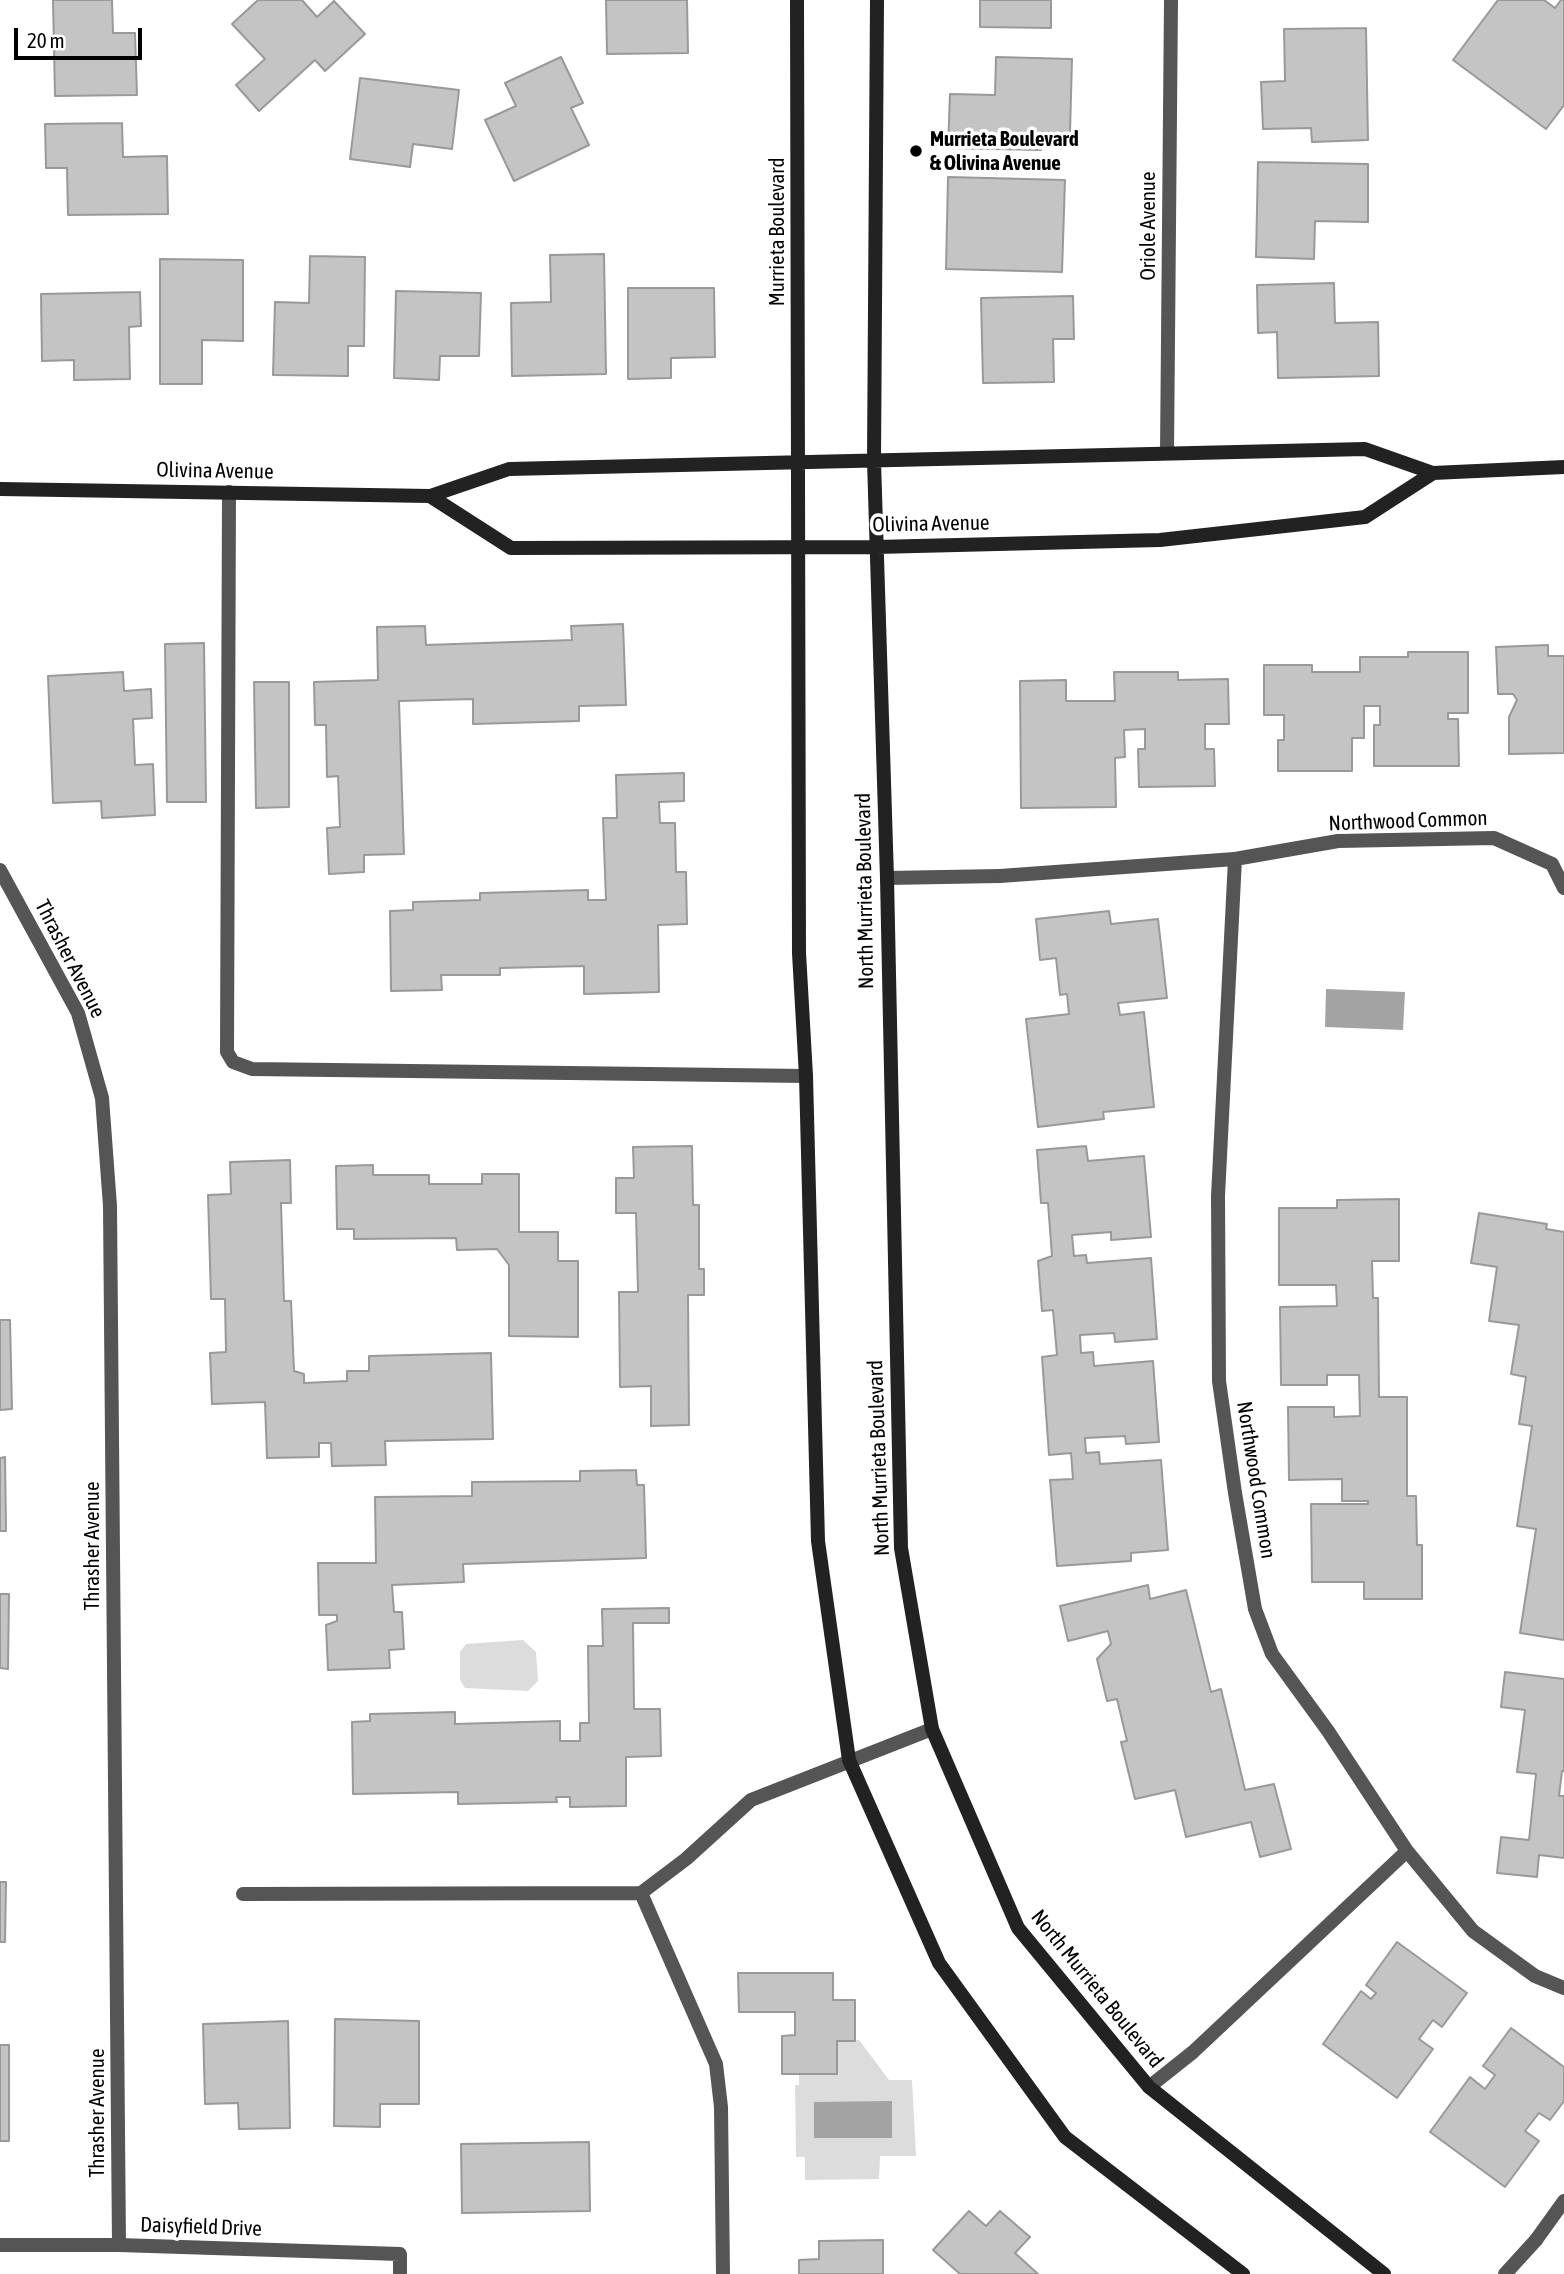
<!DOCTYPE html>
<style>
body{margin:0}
#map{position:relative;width:1564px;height:2274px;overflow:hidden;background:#fff;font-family:"Asap Condensed",sans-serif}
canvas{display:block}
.scale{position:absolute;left:14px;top:28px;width:128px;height:32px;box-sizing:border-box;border:4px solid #000;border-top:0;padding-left:9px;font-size:21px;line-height:24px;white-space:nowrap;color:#000;-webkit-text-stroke:5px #fff;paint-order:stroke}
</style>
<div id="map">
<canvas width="1564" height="2274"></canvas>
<div class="scale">20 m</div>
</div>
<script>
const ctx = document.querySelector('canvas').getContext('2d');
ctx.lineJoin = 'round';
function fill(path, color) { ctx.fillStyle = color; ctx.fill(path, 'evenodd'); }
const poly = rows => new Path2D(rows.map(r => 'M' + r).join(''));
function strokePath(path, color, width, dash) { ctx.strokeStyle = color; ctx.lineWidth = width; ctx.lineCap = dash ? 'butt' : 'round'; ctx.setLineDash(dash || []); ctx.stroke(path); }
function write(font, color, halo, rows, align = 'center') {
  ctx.font = font + ' "Asap Condensed",sans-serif'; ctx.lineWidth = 7; ctx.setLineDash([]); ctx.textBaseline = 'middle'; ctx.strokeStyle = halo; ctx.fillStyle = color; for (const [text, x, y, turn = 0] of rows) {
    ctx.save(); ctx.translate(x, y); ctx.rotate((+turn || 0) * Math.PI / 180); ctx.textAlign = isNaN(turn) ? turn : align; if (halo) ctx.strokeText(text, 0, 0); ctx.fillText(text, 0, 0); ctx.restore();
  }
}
fill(poly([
 [523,1640,536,1652,538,1681,528,1691,465,1688,460,1680,460,1652,466,1644],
 [859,2040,889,2080,912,2080,916,2156,880,2156,879,2179,805,2180,805,2157,796,2157,795,2085,799,2085,799,2074,837,2074,837,2041]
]), '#dcdcdc');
fill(poly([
 [1326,989,1405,992,1403,1030,1325,1027],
 [892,2101,892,2138,814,2138,814,2102]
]), '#a3a3a3');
const building = poly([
 [53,0,112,0,113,33,135,33,137,95,55,96,53,0],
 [258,0,302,0,317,17,334,1,365,34,325,71,315,60,259,111,236,85,265,59,232,24,258,0],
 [606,0,687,0,688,53,607,54,606,0],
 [980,0,1051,0,1051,28,980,27,980,0],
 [1498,0,1544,0,1555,8,1561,0,1564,0,1564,105,1546,129,1453,60,1498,0],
 [1366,28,1368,140,1312,142,1311,128,1263,129,1261,82,1285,81,1284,29,1366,28],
 [561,57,583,103,571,108,589,145,514,181,485,120,516,106,505,83,561,57],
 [996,57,1072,59,1070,133,1042,132,1041,150,948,148,950,94,995,95,996,57],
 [360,78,459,90,452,149,413,144,410,167,350,159,360,78],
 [122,123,123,157,167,156,168,214,68,215,67,168,46,168,45,124,122,123],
 [1258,162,1368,164,1368,222,1315,221,1314,259,1256,257,1258,162],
 [948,177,1065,180,1062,272,946,269,948,177],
 [604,254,606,374,512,376,511,303,551,302,550,255,604,254],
 [310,256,365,257,364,346,348,346,348,376,273,375,275,302,309,303,310,256],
 [160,259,243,260,243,341,202,340,202,384,160,384,160,259],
 [1334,283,1335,323,1378,322,1379,376,1278,378,1277,332,1258,333,1257,285,1334,283],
 [628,288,714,288,715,357,671,358,671,378,628,379,628,288],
 [396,291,481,293,479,356,440,356,439,380,394,378,396,291],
 [140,292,141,326,129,327,130,379,74,380,74,360,42,361,41,294,140,292],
 [1073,296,1074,339,1053,339,1054,382,983,383,981,298,1073,296],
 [623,624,626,705,579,706,579,721,473,724,473,699,399,701,404,854,364,855,364,872,329,874,327,828,340,827,338,776,327,777,326,725,315,725,314,682,378,680,377,627,425,626,426,645,572,640,571,626,623,624],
 [204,643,206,802,167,802,165,644,204,643],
 [1548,645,1548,656,1564,656,1564,753,1509,754,1509,717,1517,700,1513,694,1498,694,1496,647,1548,645],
 [1408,652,1468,652,1468,713,1448,713,1448,719,1458,719,1459,766,1374,766,1374,725,1380,725,1380,706,1364,706,1364,738,1352,738,1352,771,1278,771,1278,740,1284,740,1284,715,1264,715,1264,665,1312,665,1312,672,1360,672,1360,657,1408,657,1408,652],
 [123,672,124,691,151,689,152,718,133,719,135,765,153,764,155,815,102,818,101,801,53,803,48,676,123,672],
 [1114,672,1178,672,1178,680,1228,679,1229,724,1205,724,1205,749,1214,749,1215,786,1139,787,1138,749,1145,749,1145,729,1124,730,1125,757,1115,758,1116,807,1021,808,1020,681,1066,680,1066,701,1115,701,1114,672],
 [254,682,289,682,289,807,256,808,254,682],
 [684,773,684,801,659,802,660,823,675,823,676,872,686,872,687,924,658,925,659,992,584,994,584,966,500,968,500,975,441,975,442,990,391,991,390,911,413,910,413,902,480,900,480,893,588,890,588,900,606,900,603,818,617,818,616,775,684,773],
 [1109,911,1111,924,1158,919,1167,998,1118,1003,1120,1015,1144,1012,1154,1107,1103,1112,1104,1119,1038,1127,1026,1019,1069,1014,1067,994,1060,995,1056,958,1040,960,1036,919,1109,911],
 [692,1146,693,1205,699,1205,699,1269,704,1269,704,1295,688,1295,689,1425,651,1426,651,1386,620,1387,619,1292,638,1292,636,1213,616,1213,616,1178,634,1178,633,1147,692,1146],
 [1086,1146,1088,1161,1144,1156,1151,1237,1111,1240,1111,1232,1072,1235,1074,1256,1086,1255,1087,1263,1151,1258,1157,1339,1115,1342,1114,1333,1080,1335,1081,1353,1093,1352,1094,1366,1153,1361,1159,1442,1126,1444,1125,1436,1085,1438,1086,1453,1099,1452,1100,1464,1161,1460,1168,1550,1131,1553,1131,1561,1057,1566,1050,1480,1073,1479,1071,1453,1049,1455,1042,1357,1057,1355,1053,1310,1042,1311,1038,1261,1052,1256,1048,1203,1041,1203,1037,1150,1086,1146],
 [290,1160,291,1203,281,1203,284,1301,291,1301,294,1371,304,1374,304,1383,347,1381,347,1371,369,1371,369,1356,491,1353,493,1439,385,1441,386,1465,332,1466,331,1443,319,1443,319,1457,267,1458,265,1402,212,1404,210,1353,226,1352,225,1299,211,1299,208,1195,231,1194,230,1162,290,1160],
 [373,1165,373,1175,429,1175,429,1184,482,1184,482,1174,519,1174,519,1232,558,1232,558,1261,578,1261,578,1337,509,1336,509,1265,497,1249,457,1250,456,1238,354,1239,354,1229,337,1229,336,1166,373,1165],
 [1399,1199,1399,1261,1372,1261,1373,1298,1378,1298,1379,1397,1407,1397,1407,1496,1416,1496,1417,1545,1422,1545,1422,1599,1364,1599,1364,1582,1312,1582,1311,1504,1368,1504,1368,1501,1342,1501,1342,1479,1289,1480,1288,1407,1334,1407,1334,1417,1360,1416,1359,1375,1327,1375,1327,1385,1281,1385,1280,1307,1337,1306,1336,1285,1279,1285,1279,1208,1337,1208,1337,1200,1399,1199],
 [1479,1213,1547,1224,1546,1229,1564,1232,1564,1640,1520,1633,1536,1529,1517,1526,1532,1426,1519,1424,1526,1377,1511,1374,1519,1325,1489,1321,1497,1267,1471,1263,1479,1213],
 [0,1320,10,1320,12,1409,0,1410,0,1320],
 [5,1457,6,1531,0,1531,0,1458,5,1457],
 [636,1470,637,1485,644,1485,646,1558,463,1564,464,1582,392,1585,394,1612,402,1612,404,1649,389,1650,390,1668,328,1670,326,1625,337,1621,337,1615,319,1615,318,1563,376,1563,375,1497,472,1496,472,1482,580,1481,580,1471,636,1470],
 [1148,1585,1150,1599,1186,1590,1211,1692,1221,1689,1245,1790,1274,1784,1291,1849,1260,1857,1251,1822,1186,1837,1175,1790,1135,1799,1121,1742,1127,1741,1117,1699,1107,1701,1097,1659,1111,1644,1108,1631,1068,1641,1060,1606,1148,1585],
 [0,1594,9,1594,8,1669,0,1668,0,1594],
 [669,1608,669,1623,633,1623,634,1709,660,1709,661,1756,626,1757,626,1806,570,1807,570,1797,556,1797,557,1802,458,1804,458,1792,353,1794,352,1722,370,1721,370,1714,455,1712,455,1724,560,1721,560,1741,580,1741,580,1723,589,1723,588,1646,603,1646,602,1609,669,1608],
 [1505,1672,1564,1679,1564,1771,1562,1771,1559,1796,1564,1796,1564,1858,1539,1855,1537,1877,1497,1873,1501,1837,1529,1840,1536,1774,1517,1772,1525,1710,1501,1707,1505,1672],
 [0,1882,6,1882,5,1942,0,1942,0,1882],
 [1397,1942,1467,1993,1442,2027,1433,2020,1419,2039,1433,2049,1397,2098,1323,2044,1361,1991,1371,1999,1376,1993,1366,1985,1397,1942],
 [738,1973,833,1973,833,2000,855,2000,855,2041,837,2041,837,2074,782,2074,782,2036,795,2035,795,2012,739,2012,738,1973],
 [335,2019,419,2021,419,2104,380,2104,380,2127,334,2126,335,2019],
 [288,2021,290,2128,239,2129,238,2103,205,2104,203,2024,288,2021],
 [1511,2028,1564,2067,1564,2101,1550,2120,1539,2113,1525,2131,1539,2141,1505,2187,1430,2132,1470,2077,1485,2089,1495,2075,1483,2066,1511,2028],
 [0,2045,9,2045,9,2141,0,2141,0,2045],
 [589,2142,590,2211,462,2213,461,2144,589,2142],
 [969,2211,986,2226,1000,2211,1030,2237,1015,2253,1038,2274,960,2274,933,2250,969,2211],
 [883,2240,883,2274,799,2274,799,2260,819,2259,819,2241,883,2240]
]);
fill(building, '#c4c4c4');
strokePath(building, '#999', 2);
strokePath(poly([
 [229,492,227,1052,233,1062,252,1069,806,1076],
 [887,878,1000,876],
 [1564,888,1552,864,1494,838,1338,841,1235,859,1218,1196,1219,1381,1235,1493,1255,1609,1272,1654,1328,1731,1407,1851,1473,1931,1535,1976,1564,1988],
 [641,1893,716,2064,721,2107,723,2274],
 [243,1894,641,1893,686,1859,751,1800,932,1729],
 [1149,2087,1193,2052,1407,1851],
 [1505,2274,1536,2240]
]), '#555', 14);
strokePath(poly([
 [1167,452,1171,0],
 [0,870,78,1013,102,1098,110,1206,119,2245],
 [1000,876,1235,859],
 [1536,2240,1564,2201],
 [0,2245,119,2245,400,2254,400,2274]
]), '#555', 14);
strokePath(poly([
 [797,0,799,953,806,1076,818,1541,849,1760,939,1963,1065,2137,1243,2274],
 [877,0,874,461,887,878,901,1548,932,1729,1018,1928,1149,2087,1384,2274],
 [0,489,430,496,509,469,1365,449,1433,473,1564,467],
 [430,496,511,548,876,547,1160,540,1365,517,1433,473]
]), '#222', 14);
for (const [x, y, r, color] of [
 [916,151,7,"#000"]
]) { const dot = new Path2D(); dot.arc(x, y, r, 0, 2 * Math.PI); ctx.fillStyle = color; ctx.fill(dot); strokePath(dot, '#fff', 2.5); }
write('bold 21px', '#000', '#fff', [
 ["Murrieta Boulevard",930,139],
 ["& Olivina Avenue",930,163]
], 'left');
write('21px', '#000', '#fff', [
 ["Oriole Avenue",1148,226,-90],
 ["Murrieta Boulevard",777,232,-90],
 ["Olivina Avenue",215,471,1],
 ["Olivina Avenue",931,524,-1],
 ["Northwood Common",1408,821,-2],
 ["North Murrieta Boulevard",865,891,-91],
 ["Thrasher Avenue",70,959,63],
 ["North Murrieta Boulevard",879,1458,-92],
 ["Northwood Common",1256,1480,81],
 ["Thrasher Avenue",92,1546,-90],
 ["North Murrieta Boulevard",1097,1989,51],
 ["Thrasher Avenue",97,2113,-90],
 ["Daisyfield Drive",201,2227,2]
]);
</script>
